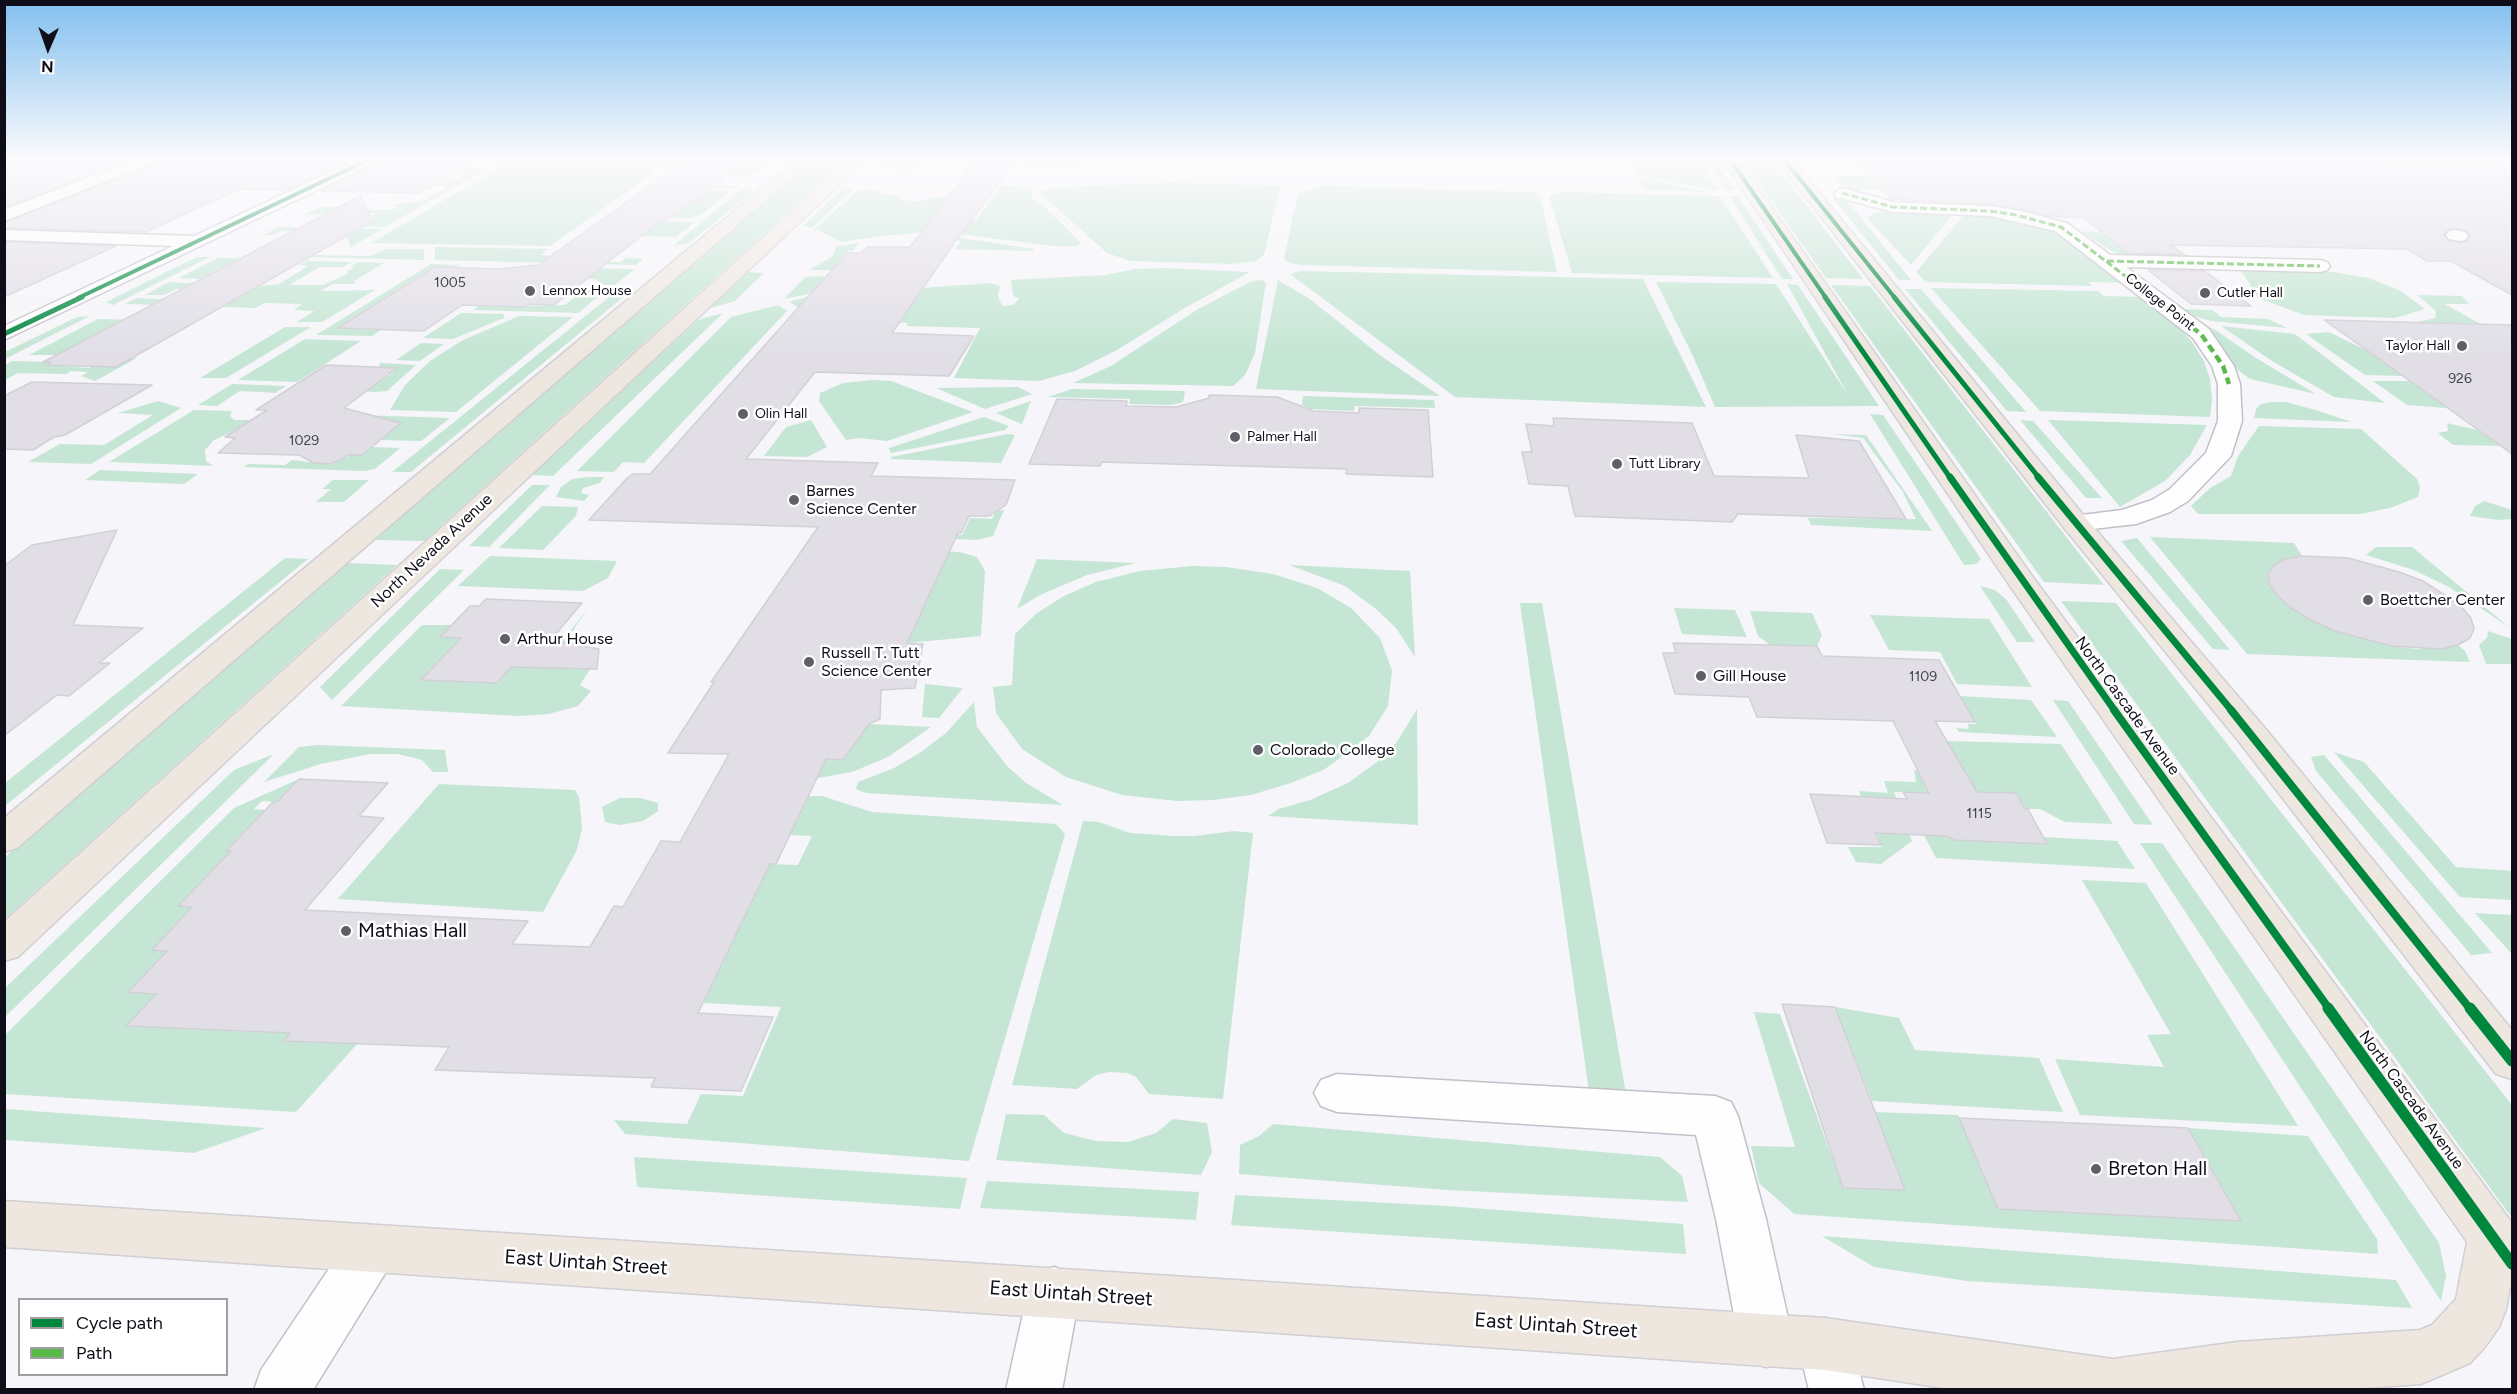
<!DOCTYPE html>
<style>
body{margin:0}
#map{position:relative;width:2517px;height:1394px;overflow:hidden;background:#f6f5f9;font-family:Figtree,sans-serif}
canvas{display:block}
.frame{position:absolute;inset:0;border:6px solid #0f0d17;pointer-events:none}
.legend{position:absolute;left:18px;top:1298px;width:210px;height:78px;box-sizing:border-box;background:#fff;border:2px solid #9f9ea2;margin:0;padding:8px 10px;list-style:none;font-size:18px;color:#0f0d17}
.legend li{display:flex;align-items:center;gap:12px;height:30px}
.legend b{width:30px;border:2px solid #9f9ea2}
.north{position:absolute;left:18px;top:18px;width:60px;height:60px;-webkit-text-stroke:4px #fff;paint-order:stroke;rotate:182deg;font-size:16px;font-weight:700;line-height:24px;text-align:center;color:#0f0d17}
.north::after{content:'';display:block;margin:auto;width:21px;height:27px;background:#0f0d17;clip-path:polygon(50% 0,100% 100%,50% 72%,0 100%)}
</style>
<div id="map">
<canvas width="2517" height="1394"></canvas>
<div class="frame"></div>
<ul class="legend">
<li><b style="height:8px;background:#00873e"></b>Cycle path</li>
<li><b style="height:8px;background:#58b947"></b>Path</li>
</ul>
<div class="north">N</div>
</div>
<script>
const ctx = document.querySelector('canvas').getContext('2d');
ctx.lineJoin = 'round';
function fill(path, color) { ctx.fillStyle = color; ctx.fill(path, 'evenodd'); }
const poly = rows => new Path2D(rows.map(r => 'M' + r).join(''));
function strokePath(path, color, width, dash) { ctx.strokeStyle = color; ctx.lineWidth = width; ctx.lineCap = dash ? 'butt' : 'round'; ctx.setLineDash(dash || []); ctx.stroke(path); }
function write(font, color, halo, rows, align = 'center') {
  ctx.font = font + ' Figtree,sans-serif'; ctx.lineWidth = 5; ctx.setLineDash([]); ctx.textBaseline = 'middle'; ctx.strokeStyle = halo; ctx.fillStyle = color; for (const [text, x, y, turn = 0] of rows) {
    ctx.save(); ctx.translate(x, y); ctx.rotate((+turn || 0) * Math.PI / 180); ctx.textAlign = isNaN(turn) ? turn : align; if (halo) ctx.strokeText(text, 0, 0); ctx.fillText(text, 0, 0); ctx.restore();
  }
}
fill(poly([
 [517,158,674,158,550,246,371,243],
 [682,158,688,158,683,161,687,162,685,164,749,166,739,174,742,174,754,165,750,164,755,160,752,159,754,158,773,158,748,177,662,171],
 [817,158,848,158,424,541,374,540],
 [894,158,927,158,915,170,883,169],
 [967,158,1080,158,1074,168,1028,167,1032,160,966,159],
 [1653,158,1697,158,1718,191,1636,175,1641,168,1630,163],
 [1704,158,1712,158,1736,191,1726,191],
 [1741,158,1770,158,1863,279,1826,278],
 [2382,158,2460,158,2498,165,2395,163],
 [451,168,487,169,385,227,359,226,375,218,372,217,377,213,330,213,304,215,321,207,344,207,341,210,392,210,398,207,393,206,396,204,423,201,447,187,420,184,431,179,459,180,463,177,459,177,469,171,447,170],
 [1834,176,1867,176,1879,189,1845,191],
 [1638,177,1708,192,1649,190,1643,189],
 [1172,182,1280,186,1264,255,1256,261,1233,264,1131,261,1107,253,1040,193,1042,190,1053,188],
 [652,184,739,186,737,188,655,186,697,202,711,191,730,191,704,213,691,218,671,218,678,212,614,211],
 [745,186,752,189,753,192,689,243,673,246],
 [1001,186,1023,187,1032,190,1031,197,1043,205,1081,243,1077,246,1053,246,936,231,873,237,842,242,818,230,812,232,859,189,880,190,879,192,882,194,898,195,903,200,914,202,940,197,949,198,933,219,976,220],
 [1324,186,1533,192,1540,195,1557,272,1300,265,1290,263,1284,259,1298,193],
 [843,188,854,188,812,228,803,226],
 [1563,192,1720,196,1773,278,1572,273,1549,196],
 [1729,196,1738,196,1793,279,1782,279],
 [1833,198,1845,198,1911,280,1899,280],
 [1899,211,1954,213,1911,265,1867,218,1878,212],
 [1965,214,1995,216,2055,231,2069,237,2131,283,2088,282,2092,286,1926,282,1916,272],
 [660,221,695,222,676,237,640,236],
 [279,227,382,229,350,248,347,232,282,231,272,235,263,235],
 [2082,232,2159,234,2193,260,2124,259],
 [937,237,960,238,1034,249,1033,251,955,249,961,241,935,240],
 [859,243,852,251,847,251,838,263,843,270,809,270,832,257,837,246],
 [435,247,548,249,541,255,553,256,547,261,621,262,626,258,643,259,636,265,435,260],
 [385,249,424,249,424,260,311,257,316,255,371,256],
 [197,257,210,257,113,305,106,302],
 [218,258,254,259,232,262,201,279,179,278],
 [307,261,352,262,343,267,320,267,289,285,323,285,349,273,346,272,353,268,350,267,358,262,384,263,354,281,357,282,353,284,333,284,320,291,375,290,322,322,297,322,314,311,294,310,302,304,264,303,256,308,125,304,137,298,162,299,156,302,171,303,185,289,177,289,164,295,145,295,169,282,260,286,279,284,308,266,299,265],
 [431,264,459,265,363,329,381,330,372,336,316,335],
 [524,267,635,269,615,285,603,285,595,279,575,278],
 [2239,267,2314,269,2369,278,2401,291,2425,309,2395,318,2304,315,2258,298],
 [1165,268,1250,272,1183,309,1117,350,1075,371,1039,381,954,378,980,328,906,326,908,323,891,322,799,308,789,302,810,296,991,283,1000,286,998,296,1002,306,1013,305,1019,299,1013,295,1011,280,1105,275,1135,269],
 [1301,271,1643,279,1706,407,1455,397,1290,274],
 [744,272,764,273,735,301,707,309],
 [822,276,847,286,784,299,805,277],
 [1263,280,1266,283,1255,353,1245,375,1233,386,1073,383,1111,366,1198,309,1252,281],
 [1278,280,1310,299,1381,356,1440,396,1256,389],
 [1656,282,1776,284,1849,397,1787,284,1798,285,1879,406,1715,407,1693,356],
 [1831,285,1870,286,2104,585,2044,582],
 [1931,288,2098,291,2104,296,2144,297,2172,320,2192,342,2204,361,2210,379,2212,399,2210,417,2040,411],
 [584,289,606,290,578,313,473,310,484,302,496,306,565,305],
 [619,289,633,289,411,472,392,472],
 [1905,289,1921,289,2026,412,2007,411],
 [2417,295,2462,296,2469,304,2445,304,2482,325,2418,322,2435,318,2436,311],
 [778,305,787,311,644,463,623,462,614,472,577,471,731,317],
 [2185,309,2212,310,2221,317,2268,319,2287,328,2211,321,2194,316],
 [461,313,504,314,504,318,453,339,423,338],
 [723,313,553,476,532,475,698,320],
 [90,316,5,359,5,352,77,317],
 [519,316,573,317,456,412,390,410,405,385,430,361,463,340],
 [98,319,179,321,56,355,29,355],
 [2203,326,2214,329,2256,358,2316,394,2250,379,2238,370,2222,346],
 [2221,326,2295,334,2385,403,2334,397,2272,361],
 [285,327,311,327,226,378,200,378],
 [2329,332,2368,351,2403,376,2365,375,2306,334],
 [305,339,361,341,297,382,238,380],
 [421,343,444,344,420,361,396,360],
 [124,358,137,358,95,381,81,376,88,372,71,371,66,374,18,373,5,380,5,365,12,361,51,362,48,365,89,368,98,363],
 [380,363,416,365,387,391,374,392,310,386,389,376,396,369,379,367],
 [873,380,891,381,973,412,887,441,860,438,846,440,819,401,820,393,843,383],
 [2373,381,2410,381,2512,387,2512,407,2473,410,2407,405],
 [232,384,286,386,275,393,240,391,217,406,198,405],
 [1018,387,1032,394,985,409,936,388],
 [1072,389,1185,391,1183,402,1172,405,1129,404,1130,399,1048,397],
 [1303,396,1434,400,1435,408,1355,406,1354,411,1310,409,1302,405],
 [158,401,181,408,91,464,28,462,60,444,104,445,153,415,118,413],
 [1031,401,1022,424,996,413],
 [2271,402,2286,402,2312,409,2352,422,2254,418,2256,409,2261,404],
 [194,410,232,411,230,416,234,420,258,420,214,440,205,450,206,461,213,466,109,462],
 [326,414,450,418,421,441,380,440,395,424,394,421],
 [1870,414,1883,415,1981,559,1976,564,1964,565],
 [984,417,1009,426,1005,430,891,453,889,448],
 [811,420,827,447,807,457,764,456,786,427],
 [2020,420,2033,421,2102,498,2086,498],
 [2048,420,2207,425,2190,455,2165,481,2120,507],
 [2447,423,2512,438,2512,446,2453,445,2438,433,2448,431],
 [2259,426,2361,429,2417,479,2420,487,2418,497,2390,508,2360,514,2198,514,2191,506,2210,488,2231,476,2238,456],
 [1008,434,1015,435,1001,463,891,459,891,457],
 [1832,434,1866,435,1932,531,1811,525,1808,518,1916,519,1903,492,1863,438],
 [372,447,400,448,375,469,364,471,244,467,248,464,285,465,292,460,328,464],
 [100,470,198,474,184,484,85,480],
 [589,477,604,477,600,483,583,488,581,493,589,495,584,501,556,497,561,487,572,479],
 [333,480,369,480,344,502,316,502,331,489,322,489],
 [532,485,550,485,489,547,469,546],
 [2484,501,2512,510,2512,519,2498,520,2470,516,2475,506],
 [542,506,578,507,576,516,543,550,499,548],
 [1004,510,993,536,976,540,933,538,937,534,962,535,970,518,992,519,996,511],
 [2150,537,2294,543,2302,556,2285,559,2274,565,2269,584,2277,595,2291,608,2335,631,2391,646,2417,649,2458,645,2465,651,2470,662,2247,654],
 [2137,538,2230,650,2213,649,2121,541],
 [2376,547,2412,547,2509,627,2449,587,2414,570,2366,555],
 [929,550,960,552,977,557,985,571,981,636,907,643],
 [490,556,617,561,608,578,583,591,458,586],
 [285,558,308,559,5,806,5,783],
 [1037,559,1136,563,1087,575,1040,595,1017,609],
 [347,563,397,565,5,919,4,858],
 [1289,565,1410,571,1415,657,1396,628,1376,609,1345,586],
 [1192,566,1226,567,1273,574,1317,588,1351,608,1380,638,1392,670,1388,706,1369,736,1325,769,1291,783,1251,795,1213,800,1177,801,1122,795,1066,777,1022,749,996,713,993,687,1012,685,1015,634,1037,613,1064,596,1096,582,1140,571],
 [440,569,464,570,332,700,320,687],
 [1980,586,1995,590,2006,599,2035,642,2017,642],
 [2061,601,2116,603,2512,1105,2512,1218],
 [1520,603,1542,603,1626,1094,1589,1092],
 [588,608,570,635,596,660,580,685,591,691,578,706,549,714,519,716,341,706,422,625,452,625,461,638,422,679,511,667,542,668],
 [1674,608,1735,610,1747,637,1682,634],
 [1750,611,1812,613,1822,635,1817,646,1770,645,1758,636],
 [1870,615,1989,619,2032,687,1957,684,1940,652,1889,650],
 [2488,631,2512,639,2512,664,2486,664,2479,645,2487,638],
 [925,684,963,688,939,718,922,717],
 [1960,696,2031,700,2057,737,1959,732,1956,728,1969,729,1968,724,1976,724],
 [2053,700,2068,701,2153,825,2134,824],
 [974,702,977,727,1007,766,1026,783,1063,805,866,793,856,789,858,782,894,768,921,752,946,733],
 [1417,709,1418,825,1268,816,1279,809,1310,800,1348,783,1377,762,1397,742],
 [869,724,931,727,888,757,852,772,801,781,786,757,843,760],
 [1946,741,2061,744,2113,824,2065,822,2040,809,2025,809,2016,793,1977,792,1924,783,1929,793,1894,792,1912,841,1881,864,1856,862,1848,847,1882,847,1859,791,1888,793,1884,781,1916,782,1914,770,1962,772],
 [318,745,445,750,448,772,433,772,422,760,398,754,370,754,321,764,264,782,299,747],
 [2334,752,2364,762,2456,867,2512,871,2512,900,2460,897],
 [274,754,5,1017,5,988,234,770],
 [2324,755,2492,953,2471,955,2316,771,2311,757],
 [299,779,277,802,262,801,254,809,265,810,227,850,244,851,178,906,192,907,152,950,180,952,158,976,144,975,128,992,156,994,127,1026,254,1032,270,1012,359,1042,296,1112,5,1094,4,1036,234,808],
 [439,784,575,790,579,797,582,828,577,850,543,912,338,899],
 [822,796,872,812,1056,824,1065,834,969,1161,625,1134,614,1120,687,1124,701,1094,743,1096,781,1007,703,1003,770,864,798,865,812,836,790,835,801,811,742,798],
 [620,798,640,798,658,803,658,811,643,821,619,825,605,822,602,807],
 [1083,821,1099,822,1130,833,1173,836,1195,836,1234,831,1253,833,1223,1099,1149,1094,1136,1077,1127,1073,1109,1072,1096,1075,1077,1089,1012,1085],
 [1924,835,1946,836,1954,840,2046,844,2043,837,2117,841,2135,869,1936,858],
 [2140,843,2162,843,2439,1243,2446,1276,2441,1301],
 [2082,880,2146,883,2298,1126,2080,1115,2055,1059,2164,1067,2147,1035,2171,1034],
 [2475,913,2512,915,2512,953,2510,952],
 [1835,1007,1899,1018,1915,1050,2039,1058,2063,1112,1872,1101],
 [1754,1012,1780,1014,1843,1188,1904,1190,1875,1112,1958,1115,1998,1209,2240,1221,2188,1128,2308,1136,2377,1239,2378,1254,1794,1214,1759,1183,1751,1146,1795,1147],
 [4,1109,5,1109,266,1128,194,1153,5,1140],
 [1006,1114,1044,1115,1064,1133,1096,1141,1128,1142,1156,1133,1173,1119,1207,1123,1212,1152,1201,1175,996,1160],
 [1273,1124,1660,1157,1682,1176,1688,1202,1448,1190,1239,1174,1240,1145,1259,1136],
 [634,1157,967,1178,960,1209,637,1187],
 [987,1181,1199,1192,1196,1220,980,1208],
 [1235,1195,1447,1206,1683,1224,1686,1254,1231,1225],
 [1822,1236,2396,1280,2412,1308,1967,1281,1874,1267]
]), '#c5e6d4');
const building = poly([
 [4,158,134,158,4,207,4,158],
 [162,158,356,158,287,190,239,189,146,232,4,228,4,223,159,163,162,158],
 [382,158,419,158,480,159,419,193,321,191,379,163,382,158],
 [689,158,748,158,697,202,691,202,666,221,660,221,554,305,529,304,525,307,462,305,424,331,338,328,435,267,499,269,538,265,689,158],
 [1851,158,1974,158,2094,161,2089,158,2221,158,2225,160,2512,165,2512,295,2451,261,2427,261,2407,249,2169,245,2182,254,2128,253,2084,218,2050,216,2019,208,1990,204,1892,199,1851,158],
 [2455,228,2467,231,2470,236,2467,241,2459,243,2447,240,2444,234,2449,229,2455,228],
 [977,159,1017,160,955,242,892,333,974,336,949,376,815,372,746,459,878,463,871,476,1015,480,1006,505,990,516,969,516,961,533,958,533,907,643,923,644,915,688,881,690,880,719,869,724,843,760,826,759,776,864,770,864,698,1013,773,1017,741,1091,651,1087,655,1078,435,1070,449,1047,284,1041,290,1033,126,1026,156,994,128,992,167,951,152,950,192,907,178,906,231,851,226,851,273,802,277,802,299,779,388,783,359,816,384,818,305,910,528,921,512,944,590,947,614,906,623,907,661,841,680,842,729,754,668,753,714,682,711,682,818,527,589,520,627,478,633,474,650,474,847,253,861,253,867,247,910,247,977,159],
 [360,196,373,221,116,367,47,365,51,362,43,362,360,196],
 [4,242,116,246,4,297,4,242],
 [2148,270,2205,271,2251,306,2191,304,2148,270],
 [2324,320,2512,325,2512,454,2403,376,2324,320],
 [326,365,397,368,344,408,401,423,362,455,347,455,341,460,329,464,314,463,299,455,218,453,235,438,225,437,267,410,256,410,326,365],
 [32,382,152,385,65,435,54,437,33,450,4,449,4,396,32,382],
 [1209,395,1277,397,1314,411,1359,413,1359,408,1428,410,1433,477,1346,474,1347,469,1102,462,1100,466,1029,464,1057,399,1127,401,1126,406,1176,407,1209,398,1209,395],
 [1553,418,1692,423,1714,476,1809,478,1796,435,1859,441,1906,519,1738,514,1732,522,1575,516,1568,486,1529,484,1522,452,1532,452,1526,424,1554,426,1553,418],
 [117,530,73,625,143,628,99,663,110,663,69,696,57,695,4,736,4,566,32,545,117,530],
 [2302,556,2348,558,2399,572,2423,581,2460,605,2471,618,2474,629,2470,638,2458,645,2441,649,2391,646,2335,631,2311,620,2291,608,2277,595,2269,584,2268,574,2274,565,2285,559,2302,556],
 [486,599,582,603,550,641,599,649,597,669,511,667,497,683,421,680,461,638,440,637,470,606,479,606,486,599],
 [1673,643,1817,646,1822,656,1939,660,1975,722,1935,721,1977,792,2016,793,2025,809,2028,809,2047,844,1954,840,1946,836,1875,833,1881,845,1827,843,1810,794,1907,799,1903,792,1929,793,1893,721,1757,717,1749,697,1675,694,1663,653,1676,653,1673,643],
 [1782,1004,1835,1007,1905,1190,1843,1188,1782,1004],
 [1959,1118,2188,1128,2241,1221,1998,1209,1959,1118]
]);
fill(building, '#e1dee6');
strokePath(building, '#d2d0d7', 1.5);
const minor = poly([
 [139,158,160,158,158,161,4,221,4,210,139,158],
 [360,158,380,158,378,161,4,340,4,326,173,246,4,240,4,230,194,236,360,158],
 [1842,188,1894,202,1990,206,2022,211,2067,223,2110,255,2320,260,2327,262,2330,266,2327,270,2320,272,2126,267,2209,329,2234,366,2240,384,2242,421,2231,456,2188,501,2170,512,2136,524,2075,531,2065,529,2061,523,2065,517,2122,510,2152,500,2170,489,2206,453,2218,421,2218,384,2212,366,2193,338,2055,231,1990,216,1893,212,1836,197,1834,193,1842,188],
 [2455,230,2465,232,2468,236,2465,240,2459,241,2449,239,2446,235,2449,231,2455,230],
 [1337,1074,1715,1096,1731,1102,1738,1116,1766,1219,1793,1341,1785,1360,1766,1367,1747,1360,1739,1341,1716,1219,1696,1135,1337,1112,1321,1106,1314,1093,1321,1080,1337,1074],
 [371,1227,389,1233,396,1250,389,1267,313,1390,254,1390,261,1370,353,1233,371,1227],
 [1054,1267,1072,1274,1080,1292,1062,1390,1006,1390,1028,1292,1036,1274,1054,1267],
 [1825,1318,1844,1325,1852,1344,1864,1390,1809,1390,1798,1344,1806,1325,1825,1318]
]);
const major = poly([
 [798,158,815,158,17,848,4,852,4,818,798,158],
 [851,158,868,158,18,957,4,961,4,922,851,158],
 [1721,158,1737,158,2035,580,2512,1223,2512,1288,2510,1287,2506,1309,2499,1327,2485,1347,2470,1363,2421,1384,2336,1390,1957,1390,1825,1370,4,1247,4,1201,1825,1318,2113,1359,2237,1342,2420,1330,2432,1325,2456,1299,2467,1242,2010,586,1721,158],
 [1775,158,1791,158,2085,517,2264,727,2512,1030,2512,1079,2496,1074,2240,743,2065,529,1775,158]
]);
strokePath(minor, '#c2c0c8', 3);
strokePath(major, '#d1cfd3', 3);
fill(minor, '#fefefe');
fill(major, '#ede7e0');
strokePath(poly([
 [1842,193,1893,207,1990,211,2016,215,2061,227,2154,298],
 [2107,261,2320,266]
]), '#58b947', 3, [7, 3]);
strokePath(poly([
 [2152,297,2201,334,2223,366,2229,384]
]), '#58b947', 4.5, [8, 4.5]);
strokePath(poly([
 [1729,158,1826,298],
 [1783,158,1895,298],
 [78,298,372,158]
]), '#00873e', 4);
strokePath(poly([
 [1825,297,1951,479],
 [1894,297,2040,479],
 [4,334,82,297]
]), '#00873e', 5);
strokePath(poly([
 [1950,477,2115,711],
 [2038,477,2232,711]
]), '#00873e', 7);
strokePath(poly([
 [2114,710,2330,1010],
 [2231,710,2471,1010]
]), '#00873e', 8);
strokePath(poly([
 [2328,1008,2512,1264],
 [2470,1008,2512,1061]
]), '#00873e', 11);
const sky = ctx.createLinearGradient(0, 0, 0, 353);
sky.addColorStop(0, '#82bff0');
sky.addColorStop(0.45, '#fbfafc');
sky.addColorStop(1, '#fbfafc00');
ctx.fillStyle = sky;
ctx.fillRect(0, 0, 2517, 353);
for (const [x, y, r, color] of [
 [530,291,6,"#605e66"],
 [2205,293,6,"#605e66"],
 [2462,346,6,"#605e66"],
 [743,414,6,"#605e66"],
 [1235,437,6,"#605e66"],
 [1617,464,6,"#605e66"],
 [794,500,6,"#605e66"],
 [2368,600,6,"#605e66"],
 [505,639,6,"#605e66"],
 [809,662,6,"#605e66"],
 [1701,676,6,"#605e66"],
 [1258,750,6,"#605e66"],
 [346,931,6,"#605e66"],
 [2096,1169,6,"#605e66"]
]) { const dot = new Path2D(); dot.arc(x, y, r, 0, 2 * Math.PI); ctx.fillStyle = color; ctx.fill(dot); strokePath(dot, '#fff', 2); }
write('14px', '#44414b', null, [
 ["1005",450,283],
 ["926",2460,379],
 ["1029",304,441],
 ["1109",1923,677],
 ["1115",1979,814]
]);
write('14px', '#0f0d17', '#fff', [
 ["Lennox House",542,291],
 ["Cutler Hall",2217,293],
 ["Taylor Hall",2450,346,"right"],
 ["Olin Hall",755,414],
 ["Palmer Hall",1247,437],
 ["Tutt Library",1629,464]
], 'left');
write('14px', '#0f0d17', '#fff', [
 ["College Point",2160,302,38]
]);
write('16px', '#0f0d17', '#fff', [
 ["Barnes",806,491],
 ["Science Center",806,509],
 ["Boettcher Center",2380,600],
 ["Arthur House",517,639],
 ["Russell T. Tutt",821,653],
 ["Science Center",821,671],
 ["Gill House",1713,676],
 ["Colorado College",1270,750]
], 'left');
write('16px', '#0f0d17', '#fff', [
 ["North Nevada Avenue",432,551,-43],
 ["North Cascade Avenue",2127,706,54],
 ["North Cascade Avenue",2411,1100,54]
]);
write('20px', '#0f0d17', '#fff', [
 ["Mathias Hall",358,931],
 ["Breton Hall",2108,1169]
], 'left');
write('20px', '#0f0d17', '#fff', [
 ["East Uintah Street",586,1263,4],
 ["East Uintah Street",1071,1294,4],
 ["East Uintah Street",1556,1326,4]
]);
</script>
